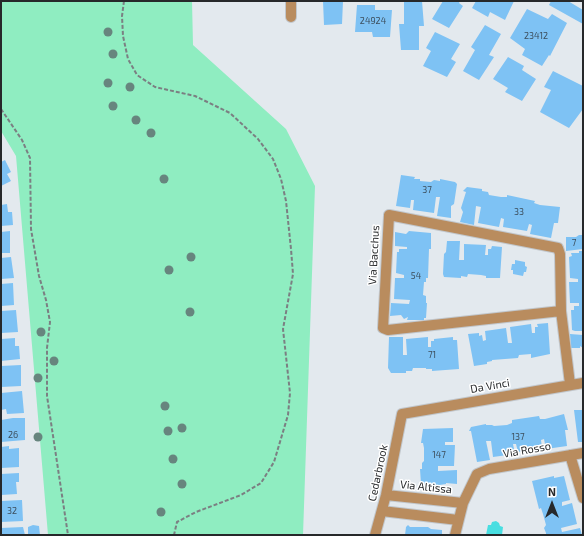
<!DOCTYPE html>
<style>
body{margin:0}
#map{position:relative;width:584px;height:536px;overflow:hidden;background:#e3e9ee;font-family:"Exo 2",sans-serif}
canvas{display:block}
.frame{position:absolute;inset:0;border:2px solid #26282a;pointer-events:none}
.north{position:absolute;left:532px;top:484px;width:40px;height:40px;-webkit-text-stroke:3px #fff;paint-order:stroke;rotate:0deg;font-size:11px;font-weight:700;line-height:16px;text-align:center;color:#26282a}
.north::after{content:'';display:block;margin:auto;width:14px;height:18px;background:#26282a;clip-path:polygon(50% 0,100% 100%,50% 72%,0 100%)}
</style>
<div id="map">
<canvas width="584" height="536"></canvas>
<div class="frame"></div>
<div class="north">N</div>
</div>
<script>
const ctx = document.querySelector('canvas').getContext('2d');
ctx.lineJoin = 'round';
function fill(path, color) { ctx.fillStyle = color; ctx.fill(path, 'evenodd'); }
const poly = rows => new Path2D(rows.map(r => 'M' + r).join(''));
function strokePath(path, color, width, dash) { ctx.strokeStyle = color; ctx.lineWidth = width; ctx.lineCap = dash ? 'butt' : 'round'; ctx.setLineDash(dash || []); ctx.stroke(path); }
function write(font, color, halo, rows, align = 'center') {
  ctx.font = font + ' "Exo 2",sans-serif'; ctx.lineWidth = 3; ctx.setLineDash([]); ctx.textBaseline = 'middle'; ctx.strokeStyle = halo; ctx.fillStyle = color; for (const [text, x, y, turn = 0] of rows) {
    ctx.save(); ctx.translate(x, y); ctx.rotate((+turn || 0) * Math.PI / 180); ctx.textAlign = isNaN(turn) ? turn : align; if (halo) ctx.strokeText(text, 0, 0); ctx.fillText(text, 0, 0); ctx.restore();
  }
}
fill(poly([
 [1,1,192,1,193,45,286,129,315,186,303,535,48,535,16,156,1,131]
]), '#8fedc1');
fill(poly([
 [496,521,499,523,500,526,503,527,502,535,486,535,488,525,491,525,492,522]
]), '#48dee1');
fill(poly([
 [323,1,343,1,342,24,324,25],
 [404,1,422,1,424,26,419,26,419,50,401,50,399,24,404,24],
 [443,1,460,1,459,3,463,6,449,28,432,19],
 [476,1,514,1,505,20,490,12,488,17,472,8],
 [551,1,568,1,583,10,583,24,549,5],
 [357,5,375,5,375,10,392,10,390,37,373,37,372,32,355,32],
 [527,9,548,19,552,14,567,23,550,56,549,55,542,66,522,55,525,49,510,38],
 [485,25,501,34,489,55,494,57,479,80,463,71,475,50,471,47],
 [435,32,460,44,451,59,456,62,447,77,423,66,431,51,426,48],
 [508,57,524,66,522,70,536,79,522,101,505,92,508,88,493,79],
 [553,71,583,86,583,109,569,128,540,112,551,90,544,87],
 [5,160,11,172,7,174,11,181,1,186,1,162],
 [401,175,415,177,414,179,420,179,420,181,431,182,434,180,440,181,440,179,455,182,457,184,454,204,451,206,451,218,437,216,440,197,436,197,434,213,413,210,414,200,411,200,410,208,396,206],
 [467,187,482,189,482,191,488,192,489,195,501,197,507,197,507,195,535,201,534,203,540,205,560,207,558,223,554,223,551,238,530,234,532,225,529,224,527,231,503,227,504,219,501,218,499,227,478,223,481,207,476,206,474,225,460,222,463,212,461,208,466,192,463,191],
 [7,204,8,212,12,212,13,225,1,226,1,205],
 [10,231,10,253,1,253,1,232],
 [409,231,431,233,431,249,429,249,428,278,426,278,426,282,424,282,423,295,426,296,426,303,427,303,426,318,424,318,424,320,407,320,408,317,404,319,401,315,390,316,391,303,409,304,410,300,394,299,395,278,404,278,404,275,396,273,397,252,399,252,399,249,407,249,407,247,395,246,395,232,406,234],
 [579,235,583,235,583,249,566,251,566,237,576,237],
 [447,241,460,241,459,260,464,260,464,244,486,245,485,255,488,255,488,249,491,249,492,246,502,247,500,278,486,278,486,276,481,275,468,274,467,277,461,276,461,278,444,277,443,274,444,254,446,252],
 [579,251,583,251,583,331,575,331,572,330,571,310,574,310,574,306,579,306,579,303,570,303,569,282,578,282,578,279,570,278,569,257,572,256,571,253,579,253],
 [11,257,14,278,1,279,1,258],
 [515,260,525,262,525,266,527,267,526,272,524,272,523,276,513,274,513,270,511,270,512,264,515,264],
 [13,283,14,305,1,306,1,284],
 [16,310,18,332,1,333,1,311],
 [548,323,550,354,531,358,531,354,519,355,518,358,492,360,492,361,487,362,487,364,474,366,468,334,479,333,479,336,482,335,483,341,486,340,485,331,506,328,508,343,512,343,510,327,531,324,532,333,535,333,535,327,538,327,537,324],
 [570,334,583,335,583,348,580,346,580,348,571,348],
 [389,337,403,337,403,355,407,355,406,339,428,337,428,347,431,347,431,341,434,341,434,339,453,337,453,340,457,340,459,369,432,371,432,369,426,369,426,368,413,368,412,371,406,371,406,373,391,373,388,368],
 [15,338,15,346,19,346,20,359,1,361,1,339],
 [21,365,21,386,1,387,1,366],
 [22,391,24,413,7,414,6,409,1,410,1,393],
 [574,410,583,410,583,442,578,442],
 [564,414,568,430,565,430,567,446,546,449,544,439,541,440,542,448,518,452,516,444,513,444,515,454,493,457,491,441,486,441,490,460,477,462,471,431,469,431,471,427,486,424,486,425,492,425,494,426,507,425,512,423,512,420,539,416,540,419,545,419],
 [13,418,25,418,25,440,1,442,1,420],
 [453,428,453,442,445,442,445,445,455,445,454,466,438,466,438,471,457,470,457,484,446,483,446,484,439,485,425,484,425,486,422,486,421,484,420,469,422,469,422,463,424,461,424,448,423,443,421,443,423,429],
 [9,446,9,449,19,448,19,467,1,468,1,447],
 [19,473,19,482,16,482,17,494,1,495,1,474],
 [554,476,554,478,564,476,570,500,562,502,562,506,572,503,577,524,561,528,562,532,580,528,582,535,546,535,546,533,544,528,546,525,543,514,541,508,539,509,532,481],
 [22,500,23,521,1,522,1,501],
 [33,525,39,526,40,535,28,535,28,527],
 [408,525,410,527,428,527,431,529,442,530,442,535,405,535,406,527],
 [23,527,25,535,1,535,1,528]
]), '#7ec2f4');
const minor = poly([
 [291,1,291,17],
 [389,215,558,248,560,254,561,311,388,330,383,328,389,215],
 [561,311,570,384],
 [570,455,583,498],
 [386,495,463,503],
 [382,511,458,520],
 [375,535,386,495,402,414,583,383],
 [455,535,463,503,477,474,489,469,583,453]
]);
strokePath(minor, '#c1c6cb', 12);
strokePath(poly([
 [124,1,122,16,123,36,128,59,137,75,155,87,195,96,230,113,258,139,273,159,281,179,286,201,291,249,293,274,283,329,290,393,288,415,274,462,261,483,241,495,196,512,177,522,174,535],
 [1,109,22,140,30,158,31,229,39,276,46,300,50,322,47,348,47,396,68,535]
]), '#7b7f82', 2, [4, 2]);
strokePath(minor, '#b98c5e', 10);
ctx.fillStyle = '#67857e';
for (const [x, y] of [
 [108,32],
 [113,54],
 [108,83],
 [130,87],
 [113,106],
 [136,120],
 [151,133],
 [164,179],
 [191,257],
 [169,270],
 [190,312],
 [41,332],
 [54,361],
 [38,378],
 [165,406],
 [182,428],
 [168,431],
 [38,437],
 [173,459],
 [182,484],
 [161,512]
]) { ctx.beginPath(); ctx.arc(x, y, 4.5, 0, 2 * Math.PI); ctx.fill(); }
write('9px', '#3c4e5c', null, [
 ["24924",373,21],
 ["23412",536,36],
 ["37",427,190],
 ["33",519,212],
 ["7",574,243],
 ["54",416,276],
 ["71",432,355],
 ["26",13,435],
 ["137",518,437],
 ["147",439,455],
 ["32",12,511]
]);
write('11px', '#26282a', '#fff', [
 ["Via Bacchus",374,255,-87],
 ["Da Vinci",490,386,-10],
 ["Via Rosso",527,450,-10],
 ["Cedarbrook",378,473,-78],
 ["Via Altissa",426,487,6]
]);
</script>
